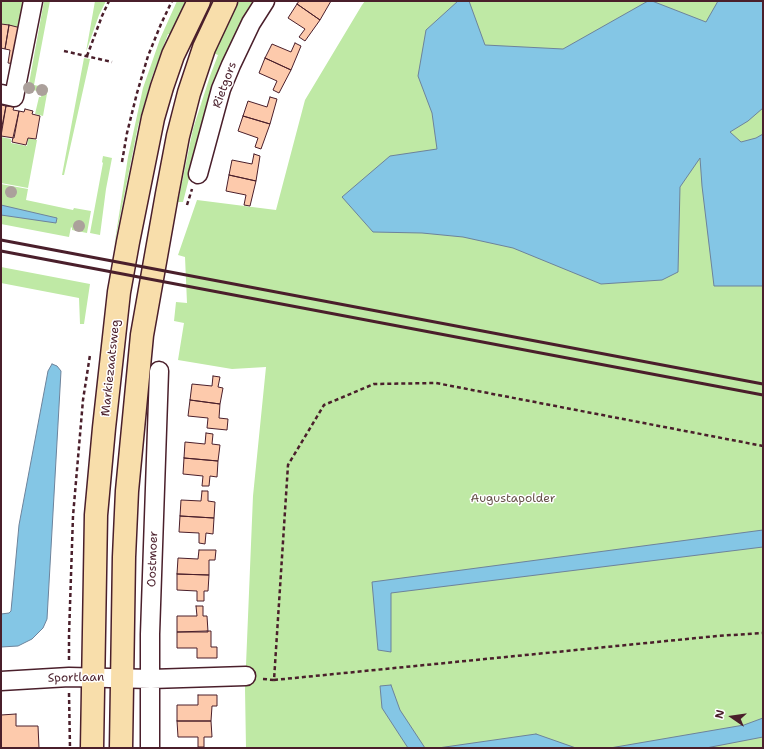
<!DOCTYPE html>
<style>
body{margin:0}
#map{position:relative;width:764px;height:749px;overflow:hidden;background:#fff;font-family:"Shantell Sans",sans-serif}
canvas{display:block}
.frame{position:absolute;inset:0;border:2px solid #4a1f2b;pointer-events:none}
.north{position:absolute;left:712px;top:697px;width:40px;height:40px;-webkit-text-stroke:3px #fff;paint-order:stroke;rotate:283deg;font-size:11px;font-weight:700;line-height:16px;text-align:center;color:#4a1f2b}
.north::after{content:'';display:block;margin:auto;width:14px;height:18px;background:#4a1f2b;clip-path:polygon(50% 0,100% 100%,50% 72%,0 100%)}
</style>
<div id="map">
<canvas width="764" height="749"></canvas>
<div class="frame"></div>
<div class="north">N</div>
</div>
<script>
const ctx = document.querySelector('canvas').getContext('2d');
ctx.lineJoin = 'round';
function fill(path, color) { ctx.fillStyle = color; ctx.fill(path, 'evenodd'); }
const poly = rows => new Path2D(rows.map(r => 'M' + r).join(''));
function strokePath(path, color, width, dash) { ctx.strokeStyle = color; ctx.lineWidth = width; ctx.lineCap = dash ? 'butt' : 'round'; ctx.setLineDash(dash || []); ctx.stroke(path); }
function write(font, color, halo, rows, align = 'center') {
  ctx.font = font + ' "Shantell Sans",sans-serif'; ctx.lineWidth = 3; ctx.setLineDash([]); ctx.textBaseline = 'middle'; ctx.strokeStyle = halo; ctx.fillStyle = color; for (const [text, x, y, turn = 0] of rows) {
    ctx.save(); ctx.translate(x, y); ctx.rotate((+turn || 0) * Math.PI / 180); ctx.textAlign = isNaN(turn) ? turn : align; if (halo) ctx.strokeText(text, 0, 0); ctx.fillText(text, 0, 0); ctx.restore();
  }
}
fill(poly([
 [1,1,26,1,22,28,1,24],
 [44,1,50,1,34,85,48,88,43,116,35,114,39,97,41,97,42,92,28,89],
 [95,1,106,1,99,15,86,52],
 [177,1,192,1,176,36,168,34,152,77,138,126,114,247,128,157,143,88,160,39],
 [205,1,214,1,193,44,186,41],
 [237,1,256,1,194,159,183,202,178,202,193,129,210,76,218,55,211,52],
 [365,1,763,1,763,748,246,748,245,689,253,496,266,367,232,369,178,360,184,323,174,321,176,302,187,303,185,257,178,255,197,200,276,210,305,100,362,5],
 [84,58,90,59,64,175,62,175],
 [1,137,11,139,11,143,27,146,28,138,37,140,28,188,1,183],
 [103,156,112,158,106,189,100,235,90,233,103,163,102,162],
 [1,184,28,189,26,200,73,210,74,208,91,211,87,233,72,230,72,228,71,227,69,237,1,224],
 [1,267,90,284,84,324,80,324,79,298,1,283]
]), '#bfe9a5');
const water = poly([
 [458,1,469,1,485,45,563,49,648,1,652,1,706,22,718,1,763,1,763,108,748,121,730,132,741,142,756,138,763,134,763,286,714,286,702,186,700,158,680,187,678,272,662,280,601,284,513,248,463,237,422,233,373,232,342,197,390,156,437,149,432,113,418,76,426,30,458,1],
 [1,205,57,218,56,223,1,215,1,205],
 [52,364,57,366,61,371,47,619,43,628,32,639,18,646,1,647,1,614,9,613,11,611,19,525,48,371,52,364],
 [763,530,763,547,391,593,391,652,378,650,372,582,763,530],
 [391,685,400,710,425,748,408,748,382,708,380,686,391,685],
 [763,718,763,737,706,748,610,748,744,725,763,718],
 [536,734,576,748,438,748,536,734]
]);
fill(water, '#84c6e5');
strokePath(water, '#6d839b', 1);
const building = poly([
 [299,1,321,1,322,2,323,1,331,1,320,20,297,4,299,1],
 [297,4,320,20,305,41,299,37,305,29,288,18,297,4],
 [1,24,9,25,5,49,1,48,1,24],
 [9,25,21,28,15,64,8,63,10,50,5,49,9,25],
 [295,43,301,46,291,70,265,58,272,44,291,52,295,43],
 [265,58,291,70,279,93,273,90,277,81,259,73,265,58],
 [270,97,277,99,270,124,243,116,248,101,267,107,270,97],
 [1,105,6,106,1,131,1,105],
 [6,106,14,107,13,110,19,111,14,138,1,136,6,106],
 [25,109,33,111,32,114,40,116,36,139,28,138,26,145,12,142,19,111,24,112,25,109],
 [243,116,270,124,261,149,255,147,258,138,238,131,243,116],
 [254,154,260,156,256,181,229,175,232,160,252,164,254,154],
 [229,175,256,181,250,206,244,205,246,195,226,191,229,175],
 [213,376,220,377,218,387,223,388,220,404,190,400,192,384,212,386,213,376],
 [190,400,220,404,219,418,228,419,227,430,207,428,208,418,188,416,190,400],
 [206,433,213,434,212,444,220,445,218,461,184,458,185,442,205,444,206,433],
 [184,458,218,461,217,477,210,476,209,486,202,486,203,476,183,474,184,458],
 [202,491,208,491,208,501,215,502,214,518,180,516,181,500,201,501,202,491],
 [180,516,214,518,213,534,206,533,205,544,199,543,199,533,179,532,180,516],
 [199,550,216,550,215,560,209,560,209,575,177,574,178,558,198,559,199,550],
 [177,574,209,575,208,591,204,591,204,601,197,601,197,591,177,590,177,574],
 [196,606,203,606,203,616,207,616,208,632,177,632,177,616,197,616,196,606],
 [207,631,211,631,211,647,217,647,217,658,197,658,197,648,177,648,177,632,207,631],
 [198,695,217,695,217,706,212,706,211,721,177,721,177,705,198,705,198,695],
 [16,714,16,726,38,726,39,748,1,748,1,715,16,714],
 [177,721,211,721,212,737,204,737,204,747,198,747,198,737,178,737,177,721]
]);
fill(building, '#fdcaac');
strokePath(building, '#4a1f2b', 1);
const minor = poly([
 [1,94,14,97,33,1],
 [198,174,221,89,231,65,251,23,265,1],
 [1,681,69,677,151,679,246,676],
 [150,748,150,634,159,371]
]);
const major = poly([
 [92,748,96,515,104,428,119,292,128,242,153,118,162,87,173,55,199,1],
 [121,748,124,557,127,491,142,335,167,194,178,136,189,93,204,48,226,1]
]);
strokePath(minor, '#4a1f2b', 21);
strokePath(major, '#4a1f2b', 25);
strokePath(poly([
 [64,51,112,62],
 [87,56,102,16,109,1],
 [122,162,127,133,137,93,148,56,161,24,172,1],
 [187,205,192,189],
 [69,660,69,635,73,516,83,400,90,355],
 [263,679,274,680,288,465,324,405,374,384,436,383,763,446],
 [274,680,717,636,763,633],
 [69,693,70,748]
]), '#4a1f2b', 2.5, [4, 3]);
strokePath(minor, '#fff', 18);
strokePath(major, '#f8deab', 22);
strokePath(poly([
 [1,240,763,384],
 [1,251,763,395]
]), '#4a1f2b', 3);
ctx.fillStyle = '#aba09b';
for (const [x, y] of [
 [29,88],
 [42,90],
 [11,192],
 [79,226]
]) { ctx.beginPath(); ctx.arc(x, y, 6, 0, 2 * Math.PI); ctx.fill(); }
write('12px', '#4a1f2b', '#fff', [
 ["Rietgors",225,85,-70],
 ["Markiezaatsweg",111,368,-84],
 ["Oostmoer",153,559,-88],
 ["Sportlaan",76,678,-1]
]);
write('12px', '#67524a', '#fff', [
 ["Augustapolder",513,499]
]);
</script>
